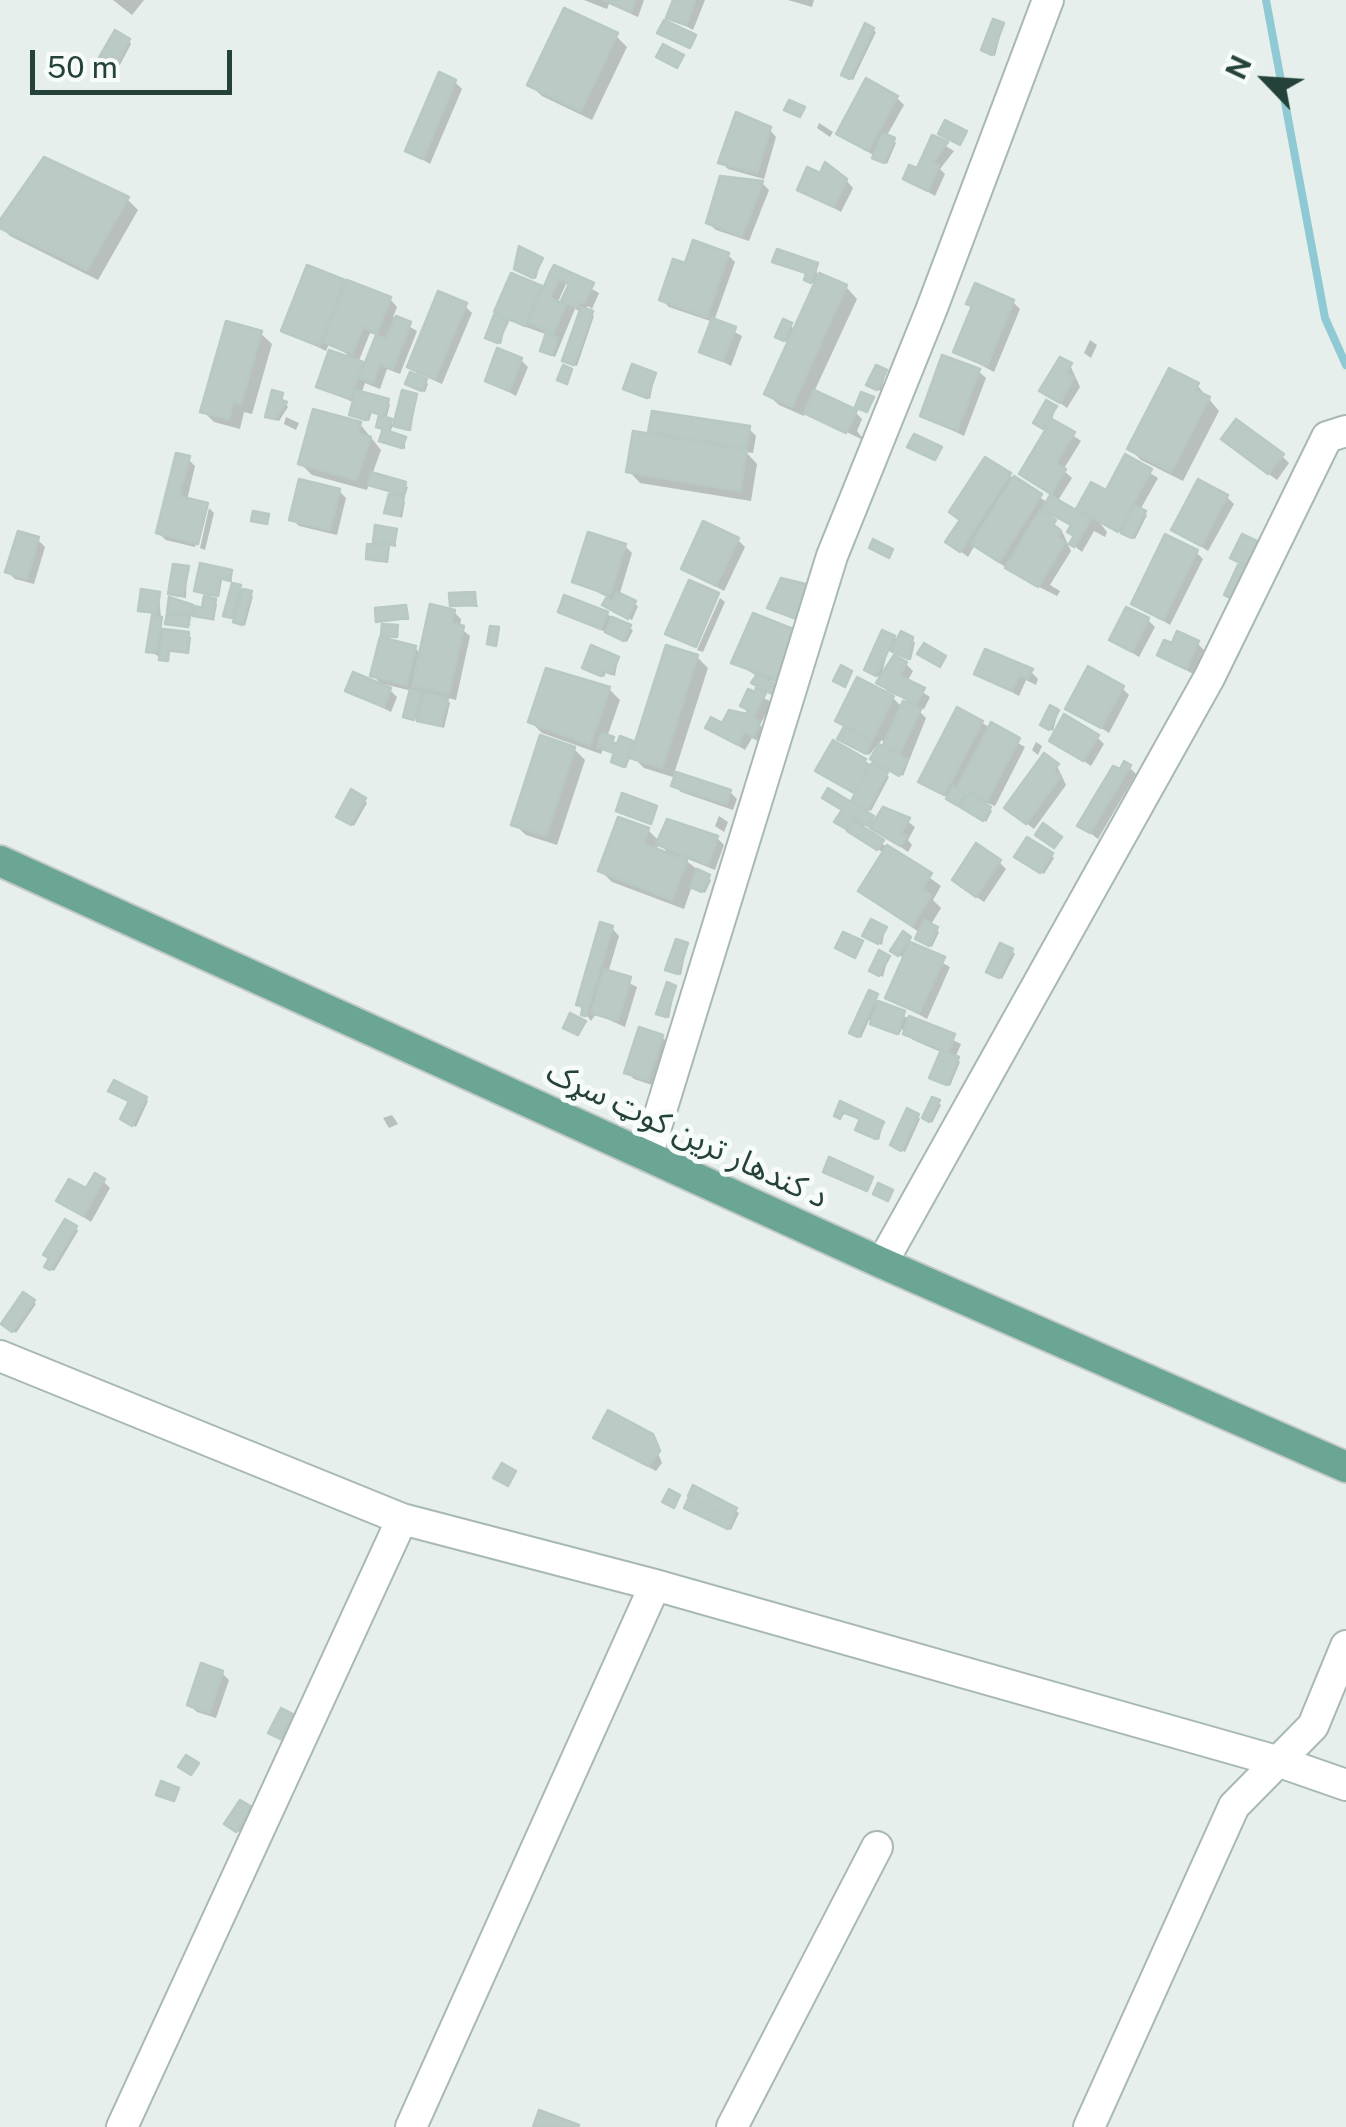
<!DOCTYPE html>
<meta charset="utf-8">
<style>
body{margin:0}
#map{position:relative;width:1346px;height:2127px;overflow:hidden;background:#e6efeb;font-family:"Public Sans",sans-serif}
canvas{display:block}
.north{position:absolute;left:1216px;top:30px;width:100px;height:100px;-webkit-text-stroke:8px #f7fbf9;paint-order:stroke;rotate:295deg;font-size:28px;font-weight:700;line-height:40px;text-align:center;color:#24423a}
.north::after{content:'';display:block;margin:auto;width:35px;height:45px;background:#24423a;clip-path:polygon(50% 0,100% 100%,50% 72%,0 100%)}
.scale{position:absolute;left:30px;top:50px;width:202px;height:45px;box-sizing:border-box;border:5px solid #24423a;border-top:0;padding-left:12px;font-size:30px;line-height:35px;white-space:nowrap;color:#24423a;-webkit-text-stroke:8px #f7fbf9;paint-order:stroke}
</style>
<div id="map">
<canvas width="1346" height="2127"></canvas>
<div class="north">N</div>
<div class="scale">50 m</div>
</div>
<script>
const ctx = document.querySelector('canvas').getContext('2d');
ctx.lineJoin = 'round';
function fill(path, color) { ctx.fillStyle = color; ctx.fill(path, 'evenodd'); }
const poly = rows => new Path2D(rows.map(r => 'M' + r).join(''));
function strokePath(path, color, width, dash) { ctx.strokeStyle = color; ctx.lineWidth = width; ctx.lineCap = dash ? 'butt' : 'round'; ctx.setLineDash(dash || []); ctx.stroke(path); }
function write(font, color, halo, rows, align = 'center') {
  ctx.font = font + ' "Public Sans","Noto Sans Arabic",sans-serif'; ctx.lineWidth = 10; ctx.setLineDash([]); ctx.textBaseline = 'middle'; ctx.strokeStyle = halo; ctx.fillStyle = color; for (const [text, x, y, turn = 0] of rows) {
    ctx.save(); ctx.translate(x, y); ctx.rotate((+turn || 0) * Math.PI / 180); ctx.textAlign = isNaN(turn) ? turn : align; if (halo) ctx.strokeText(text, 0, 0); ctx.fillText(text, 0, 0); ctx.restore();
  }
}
fill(poly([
 [113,0,144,0,132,15],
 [584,0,644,0,638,17,609,4,607,9],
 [675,0,705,0,693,30,669,17],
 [788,0,814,0,812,7],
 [1003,25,995,56,986,52],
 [873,30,876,32,853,80,847,77],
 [616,36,627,47,592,120,542,96,530,85],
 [129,41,131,44,113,78,99,71],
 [455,82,462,89,430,164,408,151],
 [897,98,904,105,886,137,896,143,887,164,839,133],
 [819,123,833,132,830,137,817,128],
 [769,129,776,137,764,179,728,169,721,162],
 [933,138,954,151,940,169,945,174,935,196,906,179,918,172],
 [722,179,762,183,769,190,749,241,716,230,708,223],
 [846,180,853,188,841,212,800,189],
 [127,199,138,210,98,280,10,236,0,226],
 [728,255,735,262,714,321,742,336,731,366,702,351,713,322,669,307,662,300,687,266],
 [541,260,536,279,520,271],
 [778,264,816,265,817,274,846,287,857,299,814,392,855,412,862,419,857,431,865,441,806,412,804,416,779,405,767,394,790,344,778,337,790,325,796,331,816,285,807,280,809,274],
 [555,268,599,293,592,309,588,306,585,311,594,316,577,366,568,363,582,312,575,309,555,357,543,351,548,335,504,319,497,312,512,276,545,290],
 [566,284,571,286,562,306,557,304],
 [343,282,390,299,397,307,393,317,417,331,400,374,387,369,380,389,365,383,361,394,390,404,386,420,393,424,390,434,405,439,405,449,385,443,385,430,378,426,382,416,372,412,369,421,354,417,355,403,319,387,347,354,329,344,326,351,284,330],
 [370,333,379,336,366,368,358,363],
 [1013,302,1020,309,994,372,956,352,974,308,969,303],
 [465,306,472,313,442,384,419,374,428,384,425,392,410,386,408,384,423,379,409,366],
 [506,323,501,344,490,340],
 [260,333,272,344,252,414,244,412,240,429,214,422,203,411],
 [1090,340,1097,345,1091,358,1084,353],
 [521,360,528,367,516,396,488,380],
 [1070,365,1080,387,1067,408,1043,391],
 [978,371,986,378,964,436,923,416],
 [886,372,881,391,872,387],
 [655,375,650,399,626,389],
 [1197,385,1219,411,1183,481,1141,460,1130,449],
 [281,396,288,407,279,421,270,419,268,416],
 [416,396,411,431,399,428,396,425],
 [1055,408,1052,421,1081,441,1063,470,1072,478,1057,502,1077,513,1092,485,1107,494,1126,458,1158,478,1140,510,1147,515,1135,539,1100,523,1107,532,1105,537,1094,531,1082,552,1072,544,1076,537,1073,527,1045,508,1041,514,1061,529,1071,551,1050,585,1060,591,1057,596,1016,575,975,545,968,557,948,542,1009,475,1048,503,1053,495,1022,473,1048,431,1039,426],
 [286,417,299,423,296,430,284,424],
 [360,424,381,450,372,475,408,487,405,496,397,494,405,502,402,518,387,512,392,492,369,483,367,490,312,475,301,464],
 [748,428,756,436,753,453,746,452,757,464,751,501,640,483,629,471,657,437,651,431],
 [1231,446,1282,456,1289,463,1277,480],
 [188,459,195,466,187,500,208,507,195,547,166,540,158,533],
 [339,491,346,498,337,535,299,526,292,519],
 [1227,497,1234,504,1208,551,1174,529],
 [209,508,214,513,205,550,200,548],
 [396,531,396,547,390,546,388,563,371,561,369,558,382,547,375,541],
 [38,540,45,547,34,584,15,579,8,572],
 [738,540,745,547,724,591,684,569],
 [625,546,632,553,619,596,638,606,632,620,608,608,609,598,575,581],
 [1196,552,1203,559,1170,625,1134,603],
 [187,569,186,598,173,596,171,593],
 [231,572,232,582,222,580,219,597,209,595,217,604,214,621,194,613,185,616,191,625,168,622,176,618,169,611,204,611,207,595,197,591],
 [240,588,253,596,245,626,226,615],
 [159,594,162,631,191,637,189,654,170,652,169,662,149,651,155,614,141,610],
 [474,594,478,607,452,605],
 [720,598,725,602,703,652,697,650],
 [405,607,409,620,379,620],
 [560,611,607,614,633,630,627,642],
 [454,612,461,619,460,628,470,636,456,700,444,697,450,703,444,728,406,716,412,691,384,684,397,697,391,712,348,690,385,687,373,676,415,648,422,655],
 [755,616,785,685,770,680,780,690,734,662],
 [1148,620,1155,627,1139,657,1112,640],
 [894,638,915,642,911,660,888,650,882,673,906,664,913,671,907,682,930,697,924,709,913,705,926,718,903,776,876,761,896,755,882,740,869,755,843,741,845,729,838,721,892,697,903,708,906,700,887,691,879,683,882,678,869,673],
 [1197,643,1204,650,1193,674,1160,655,1173,646],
 [697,657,708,668,674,774,730,792,737,799,733,810,681,792,674,785,676,778,644,768,631,755,626,768,613,762,616,754,603,749,601,754,542,733,531,722,609,689,620,700,607,737,619,746,632,743,636,747],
 [618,659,615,676,606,672,604,677,587,670],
 [1031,672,1038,679,1036,685,1026,680,1019,696,977,673],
 [1122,688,1129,695,1109,733,1069,708],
 [750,692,772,702,760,725,766,731,760,742,752,738,745,750,708,727,747,717,750,712,743,705],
 [1058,712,1053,731,1046,728],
 [982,723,1025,747,995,806,982,801,992,811,986,822,921,781],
 [960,784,974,799,973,800,957,791],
 [1097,737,1104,744,1091,766,1052,740],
 [1036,742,1042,746,1038,755,1032,750],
 [569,744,585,760,557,845,526,835,514,824],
 [865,761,889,777,871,811,857,803,857,796,818,771],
 [1057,766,1066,785,1034,829,1014,814],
 [1129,767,1136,774,1098,839,1080,825],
 [825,798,876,822,895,812,915,827,908,840,912,845,908,852,876,830,865,825,862,829,941,886,933,900,941,908,930,926,939,932,932,947,920,941,920,933,861,891,884,853,845,829,838,822,844,812],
 [364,800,367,803,354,826,342,819],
 [719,816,728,822,724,832,715,826],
 [648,830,660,842,717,838,724,845,715,870,680,856,711,880,705,893,692,886,684,909,612,882,601,871],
 [659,843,672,857,656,851],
 [1051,855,1054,858,1044,874,1020,860],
 [999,862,1006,869,984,902,962,887],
 [612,928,619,936,608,973,637,987,625,1027,596,1014,591,1021,578,1004],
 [885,929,882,945,868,938],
 [910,939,910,945,950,967,927,1019,888,997,905,959,896,953],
 [687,945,681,975,671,972,668,969],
 [1012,951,1015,954,1002,979,992,974],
 [888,958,883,977,875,973],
 [675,988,669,1018,662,1016,659,1013],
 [876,996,877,1003,961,1044,955,1058,960,1062,950,1086,935,1080,943,1053,913,1040,902,1029,899,1035,869,1020,861,1038,855,1035],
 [662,1037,669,1044,655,1086,634,1079,627,1072],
 [146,1099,148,1101,136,1127,125,1121],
 [938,1103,941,1105,932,1123,928,1120],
 [842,1105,883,1124,879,1140,861,1132,862,1120,846,1113,840,1118],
 [392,1115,398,1124,389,1128,383,1118],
 [917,1116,920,1119,905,1152,895,1147],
 [103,1181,110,1188,91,1222,60,1201],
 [76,1228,78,1231,54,1271,50,1269],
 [33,1302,36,1304,16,1333,7,1327],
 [651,1436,662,1463,656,1471,596,1438],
 [695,1489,739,1513,731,1530,687,1507],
 [222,1673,229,1680,216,1718,197,1712,189,1705],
 [291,1716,294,1719,284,1740,274,1735],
 [250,1809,253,1812,239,1832,230,1827]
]), '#0003');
strokePath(poly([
 [1266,0,1325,318,1346,365]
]), '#8ec9d4', 8);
const building = poly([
 [604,0,635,0,631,12,604,0],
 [673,0,695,0,686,25,666,18,673,0],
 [564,8,618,33,581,111,527,85,564,8],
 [993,19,1004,23,992,55,981,50,993,19],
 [664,20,696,35,690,48,657,33,664,20],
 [865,23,874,28,850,79,841,75,865,23],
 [115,30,130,39,110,77,93,68,115,30],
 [663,44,684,55,677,68,656,57,663,44],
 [439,72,456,80,423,159,405,151,439,72],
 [866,78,898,96,868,151,836,134,866,78],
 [789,100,805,107,800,117,784,110,789,100],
 [736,112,771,127,757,173,718,163,736,112],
 [945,120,967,131,960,145,938,134,945,120],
 [883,133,895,138,884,163,872,158,883,133],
 [932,135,948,142,933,162,939,165,928,191,903,179,909,165,917,168,932,135],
 [44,157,129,197,87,270,0,228,0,220,44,157],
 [825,162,847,179,834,207,797,190,807,167,820,173,825,162],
 [720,176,763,181,742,236,706,223,720,176],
 [693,240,729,253,707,317,659,300,673,259,685,263,693,240],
 [519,246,543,258,533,278,514,269,519,246],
 [777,249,818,263,811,283,804,280,806,273,772,262,777,249],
 [307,265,345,280,319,346,281,331,307,265],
 [554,265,594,283,584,303,580,301,577,308,561,301,569,284,549,274,554,265],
 [511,273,542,286,525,326,494,312,511,273],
 [819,273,847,285,792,407,764,394,819,273],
 [549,275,558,280,550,298,566,305,553,334,528,322,549,275],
 [347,280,391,297,377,333,363,327,352,354,323,342,347,280],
 [975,283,1014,300,987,366,953,352,972,306,966,304,975,283],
 [438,291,467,303,435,379,407,367,438,291],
 [581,307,593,311,574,365,562,361,581,307],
 [494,315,508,321,498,343,485,338,494,315],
 [396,316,411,322,393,369,380,364,373,383,359,378,376,335,386,339,396,316],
 [712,318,736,327,723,361,699,352,712,318],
 [783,319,792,323,784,341,775,337,783,319],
 [226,321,262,331,241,404,233,402,229,419,200,412,226,321],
 [546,333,558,338,552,355,540,351,546,333],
 [497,348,522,358,509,391,485,381,497,348],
 [329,350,363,362,350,399,316,387,329,350],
 [942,355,980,369,957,431,920,416,942,355],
 [1060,357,1072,363,1066,373,1074,378,1060,403,1039,391,1060,357],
 [632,364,656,373,647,398,623,389,632,364],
 [563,365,572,369,567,384,557,380,563,365],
 [876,365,887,370,877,390,866,385,876,365],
 [1169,368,1199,383,1195,390,1210,397,1171,472,1127,449,1169,368],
 [410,372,427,379,422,391,405,384,410,372],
 [272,390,283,393,281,400,287,402,275,419,265,417,272,390],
 [356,390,389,399,384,416,369,411,366,420,349,415,356,390],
 [402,390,417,394,409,430,393,426,402,390],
 [814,390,857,410,846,433,804,413,814,390],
 [861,392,874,397,867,412,855,407,861,392],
 [1046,400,1057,406,1043,429,1033,423,1046,400],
 [313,409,361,422,358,434,371,437,356,480,298,464,313,409],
 [652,411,750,426,746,448,648,432,652,411],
 [379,415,392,419,388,431,406,437,402,448,379,441,383,429,376,427,379,415],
 [1052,419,1075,432,1056,463,1066,469,1051,494,1019,474,1052,419],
 [1236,419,1284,454,1268,474,1221,439,1236,419],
 [633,431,747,450,740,491,626,472,633,431],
 [914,434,942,447,935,460,907,447,914,434],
 [176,453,190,456,179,496,208,503,198,544,156,533,176,453],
 [1125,454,1152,469,1118,532,1076,509,1091,482,1106,490,1125,454],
 [985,457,1011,473,960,552,945,542,960,520,949,512,985,457],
 [371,472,406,482,403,495,368,485,371,472],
 [1014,476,1042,494,999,562,971,544,1014,476],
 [299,479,340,489,330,530,289,520,299,479],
 [1198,479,1228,495,1201,546,1171,530,1198,479],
 [389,494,404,497,399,516,384,513,389,494],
 [1050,495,1091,519,1074,547,1069,544,1074,536,1067,532,1071,525,1042,509,1050,495],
 [1135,505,1146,511,1132,538,1121,533,1135,505],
 [1040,510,1056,520,1053,525,1061,531,1058,537,1065,542,1038,587,1005,568,1040,510],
 [253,511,269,514,267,524,251,521,253,511],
 [703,521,739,538,716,586,681,569,703,521],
 [375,525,397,529,394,545,373,542,375,525],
 [18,531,39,537,27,579,5,572,18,531],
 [588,532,626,544,610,595,572,582,588,532],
 [1165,534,1198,550,1163,620,1131,604,1165,534],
 [1242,534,1259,542,1247,566,1230,558,1242,534],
 [873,539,893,549,889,558,869,548,873,539],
 [367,544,388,545,386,561,366,559,367,544],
 [200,563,232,570,230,581,220,578,217,596,194,591,200,563],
 [173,564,189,566,183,596,168,594,173,564],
 [1238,565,1246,568,1232,599,1224,595,1238,565],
 [781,578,814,586,802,621,767,608,781,578],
 [689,580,719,593,696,647,665,634,689,580],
 [232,583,241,585,232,618,223,616,232,583],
 [141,589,160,592,157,613,138,611,141,589],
 [243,589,252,591,242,625,233,622,243,589],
 [475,592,476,605,450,606,449,593,475,592],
 [617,592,636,601,628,619,602,605,606,598,613,601,617,592],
 [564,595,608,612,601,629,558,612,564,595],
 [204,596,216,599,212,619,193,616,195,606,202,608,204,596],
 [169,597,193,605,191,615,167,612,169,597],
 [430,604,455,610,452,623,464,626,449,694,412,686,430,604],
 [406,605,408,618,376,622,375,608,406,605],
 [1126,607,1149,618,1132,652,1109,640,1126,607],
 [753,613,798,631,778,680,731,663,753,613],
 [167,614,190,617,188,627,165,624,167,614],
 [152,615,162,617,156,653,146,652,152,615],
 [612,617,631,625,624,641,605,632,612,617],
 [382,624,398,625,397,637,381,636,382,624],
 [490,626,499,627,496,646,487,644,490,626],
 [163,629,189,632,187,652,168,650,167,661,159,660,163,629],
 [882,630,895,636,876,676,864,670,882,630],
 [901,631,913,637,909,659,891,651,901,631],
 [1177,631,1199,641,1186,669,1157,655,1164,640,1172,643,1177,631],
 [380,637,416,646,407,685,370,676,380,637],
 [924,643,946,656,940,667,917,654,924,643],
 [591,645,619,657,612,674,603,671,601,676,582,668,591,645],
 [666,645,698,655,662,768,630,758,666,645],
 [985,649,1033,669,1028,679,1019,675,1012,691,974,674,985,649],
 [894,655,907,662,900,676,925,688,916,704,876,683,894,655],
 [841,665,852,671,845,687,833,681,841,665],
 [1088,666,1124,686,1101,728,1065,709,1088,666],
 [546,668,610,687,590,745,528,722,546,668],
 [353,672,391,688,384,707,345,691,353,672],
 [757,674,779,686,774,695,751,683,757,674],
 [857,677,894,696,872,740,835,721,857,677],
 [756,688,766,693,753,718,760,722,753,737,744,732,738,745,705,728,711,717,722,723,729,710,746,714,748,710,740,706,748,689,755,692,756,688],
 [410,689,422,692,414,720,403,717,410,689],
 [424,692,448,698,441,726,417,721,424,692],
 [903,701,921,709,900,753,883,745,903,701],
 [1050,705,1059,710,1049,730,1040,725,1050,705],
 [957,707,983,721,944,795,918,782,957,707],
 [1064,714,1099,735,1083,761,1049,741,1064,714],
 [991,722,1020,738,987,801,958,786,991,722],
 [844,727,872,742,866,754,837,739,844,727],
 [602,733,614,737,612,742,617,744,620,736,633,741,624,767,611,762,614,753,597,747,602,733],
 [540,735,575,747,546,836,511,825,540,735],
 [833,740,866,759,864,763,869,766,854,793,815,771,833,740],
 [879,744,908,760,899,776,870,759,879,744],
 [1044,753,1059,764,1053,771,1061,776,1026,824,1004,808,1044,753],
 [1124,761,1131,765,1090,833,1077,826,1113,766,1120,769,1124,761],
 [872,763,888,772,868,810,851,801,872,763],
 [676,772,731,790,726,804,671,786,676,772],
 [953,786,966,793,958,806,946,799,953,786],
 [828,788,874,816,868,826,853,817,846,829,834,822,842,810,822,798,828,788],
 [351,789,366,798,351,825,336,817,351,789],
 [622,793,657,806,651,824,616,811,622,793],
 [969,793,991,807,983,821,960,807,969,793],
 [883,807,910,818,901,833,907,836,900,846,870,828,883,807],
 [618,817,649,828,644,844,687,860,672,900,598,871,618,817],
 [667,819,718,836,708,865,656,844,667,819],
 [854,821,884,840,877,850,847,831,854,821],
 [1043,823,1062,837,1054,848,1035,835,1043,823],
 [1027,837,1053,853,1040,873,1014,857,1027,837],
 [976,843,1001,860,976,897,952,880,976,843],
 [887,845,932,873,922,889,931,895,912,926,858,891,887,845],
 [697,869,710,875,702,892,690,887,697,869],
 [871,919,887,927,878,944,862,936,871,919],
 [924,920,938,927,929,946,915,939,924,920],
 [600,922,613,926,586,1016,581,1015,583,1006,576,1005,600,922],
 [903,931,911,937,898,956,890,951,903,931],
 [843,932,863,941,855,958,835,948,843,932],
 [676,939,688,943,678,974,665,970,676,939],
 [910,942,945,957,919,1013,885,998,910,942],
 [1000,943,1013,949,999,978,986,972,1000,943],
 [879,950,890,956,879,976,869,971,879,950],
 [604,969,631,977,618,1021,591,1013,604,969],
 [667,982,676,986,666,1017,656,1014,667,982],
 [869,990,878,994,858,1037,849,1033,869,990],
 [878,1001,905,1011,897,1034,870,1024,878,1001],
 [570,1013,586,1021,578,1035,563,1028,570,1013],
 [909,1016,955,1034,948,1052,903,1034,909,1016],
 [639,1027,663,1035,648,1080,624,1073,639,1027],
 [941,1050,959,1057,947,1085,929,1078,941,1050],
 [114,1080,147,1097,132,1126,120,1119,129,1101,108,1091,114,1080],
 [932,1097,940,1100,929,1122,922,1118,932,1097],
 [840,1101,884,1122,876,1139,855,1130,860,1119,843,1112,840,1119,834,1116,840,1101],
 [907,1108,919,1114,901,1151,890,1145,907,1108],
 [829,1157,873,1177,867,1191,823,1172,829,1157],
 [95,1173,105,1179,83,1216,56,1201,69,1179,86,1188,95,1173],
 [878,1183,893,1190,888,1201,873,1194,878,1183],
 [65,1219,77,1226,50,1270,44,1267,49,1258,43,1255,65,1219],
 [23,1292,35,1300,12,1332,1,1324,23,1292],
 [608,1410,653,1434,660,1451,648,1466,593,1438,608,1410],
 [502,1463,516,1471,508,1486,493,1478,502,1463],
 [693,1485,737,1508,732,1519,688,1496,693,1485],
 [669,1489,680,1495,674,1508,662,1502,669,1489],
 [689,1497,733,1520,728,1529,684,1508,689,1497],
 [201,1663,223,1671,209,1713,187,1705,201,1663],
 [281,1708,293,1714,281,1739,268,1733,281,1708],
 [186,1755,199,1763,191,1775,178,1767,186,1755],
 [161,1781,179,1788,174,1801,156,1795,161,1781],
 [240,1800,252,1807,236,1832,224,1824,240,1800],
 [539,2110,579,2125,578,2127,533,2127,539,2110]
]);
fill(building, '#bbcac4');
strokePath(building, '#b8c9c2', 2.5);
const minor = poly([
 [647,1156,832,556,932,308,1048,0],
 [882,1263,1209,678,1327,437,1346,431],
 [0,1356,402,1519,655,1585,1280,1762,1346,1785],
 [122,2127,402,1519],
 [411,2127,655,1585],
 [732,2127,877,1847],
 [1089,2127,1234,1806,1313,1726,1346,1646]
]);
const major = poly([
 [0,861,882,1263,1346,1467]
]);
strokePath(minor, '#a8b8b2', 34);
strokePath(major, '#c2cac8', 34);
strokePath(minor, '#fff', 30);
strokePath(major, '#6aa596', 30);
write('32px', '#24423a', '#f7fbf9', [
 ["د کندهار ترين کوټ سړک",687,1135,25]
]);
</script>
